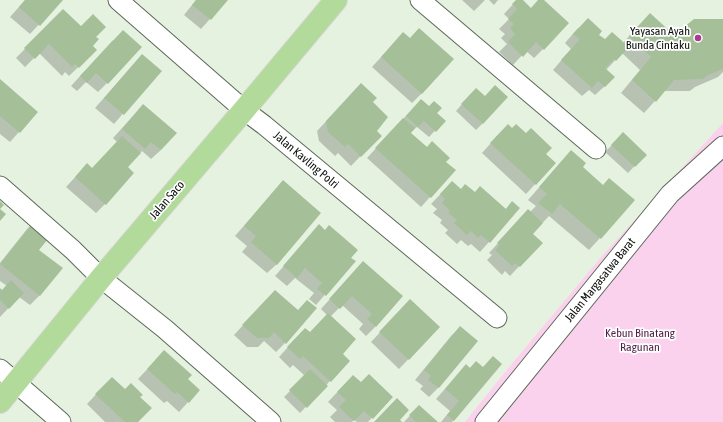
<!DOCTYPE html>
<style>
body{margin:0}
canvas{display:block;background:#e6f2e0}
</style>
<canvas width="723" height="422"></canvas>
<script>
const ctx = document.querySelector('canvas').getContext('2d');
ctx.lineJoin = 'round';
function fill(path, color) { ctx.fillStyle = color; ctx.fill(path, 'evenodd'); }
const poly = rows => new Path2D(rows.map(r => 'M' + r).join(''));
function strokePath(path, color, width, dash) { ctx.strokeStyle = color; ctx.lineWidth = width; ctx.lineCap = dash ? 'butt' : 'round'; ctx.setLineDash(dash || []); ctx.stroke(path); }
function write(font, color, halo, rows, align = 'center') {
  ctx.font = font + ' "Asap Condensed",sans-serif'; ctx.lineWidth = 3.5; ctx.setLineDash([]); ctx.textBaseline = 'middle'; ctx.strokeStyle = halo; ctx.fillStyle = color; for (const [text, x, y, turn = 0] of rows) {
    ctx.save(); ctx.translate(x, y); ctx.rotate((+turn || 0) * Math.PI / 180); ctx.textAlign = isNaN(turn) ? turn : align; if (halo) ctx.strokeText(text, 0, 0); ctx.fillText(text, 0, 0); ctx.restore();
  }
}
fill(poly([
 [723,123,723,422,465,422,510,366,602,256]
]), '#fad2ee');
fill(poly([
 [25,0,62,0,30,34,10,17],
 [196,0,227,0,201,29,184,15],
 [462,0,485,0,474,11],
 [489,0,498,0,494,5],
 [517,0,521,0,531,9,540,0,542,0,543,49,534,58,526,51,513,65,499,52,507,44,501,38,505,34,499,29,509,19,504,14],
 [63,10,81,28,95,37,92,46,96,50,69,76,65,72,62,76,39,53,25,67,16,58],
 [723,20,723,72,718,77,695,87,690,91,664,91,644,113,621,93,640,70,622,53,606,70,605,86,595,95,589,90,582,96,553,70,571,49,565,43,578,28,598,35,604,40,623,43,638,26,674,36],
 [113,40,107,83,98,92,86,82,77,91,71,86],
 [394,43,422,93,412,103,372,67],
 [142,55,160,71,114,124,95,108],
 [0,80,37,112,10,142,0,134],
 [352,94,371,103,376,132,380,136,351,166,338,153,335,156,319,141,317,131],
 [469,96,484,97,483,123,476,130,456,111],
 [143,105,161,150,151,159,142,151,127,168,105,204,96,213,66,187,78,174,92,169,117,142,113,138],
 [415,106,436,113,444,121,429,137,417,127,410,133,445,162,430,197,421,207,367,158],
 [623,134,645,155,628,173,605,152],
 [498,135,545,154,555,163,526,194,482,153],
 [571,151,581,167,600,238,589,250,549,216,532,234,541,243,510,276,505,271,502,275,487,260,492,255,489,253,519,220,530,212,536,206,528,200],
 [452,182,461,190,474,193,505,210,512,202,519,208,480,252,471,244,468,246,461,240,457,244,445,233,448,230,440,223,442,220,433,213,437,209,431,204],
 [274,191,277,264,267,273,242,252,247,246,235,236],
 [36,220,38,250,61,268,39,296,30,305,19,297,0,317,0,290,2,291,7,286,0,281,0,263,27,229],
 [319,226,354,261,316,305,309,299,314,293,295,278,287,286,275,276],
 [363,262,376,326,366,336,359,329,363,324,342,305,330,317,341,354,330,381,300,413,284,397,305,376,293,365,290,368,279,357,296,338,310,333,327,315,321,309],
 [266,300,285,343,276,352,264,341,258,347,247,347,234,335],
 [401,310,439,327,399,369,371,342],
 [460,327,477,341,438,388,429,397,420,389,423,386,415,380,451,336],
 [155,361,187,379,199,390,179,412,167,401,164,403,138,379],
 [476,362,482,368,501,364,452,422,441,422,450,411,436,399,466,365,469,369],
 [361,383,392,397,368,422,357,422,354,420,352,422,335,422,330,417,337,410,328,402,344,385],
 [103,387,125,390,139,397,137,422,105,422,87,404],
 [419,406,436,422,404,422]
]), '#0003');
fill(poly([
 [25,0,63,0,40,26,19,7],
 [196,0,228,0,211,20,192,5],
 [516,0,523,0,531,8,538,0,544,0,569,23,544,50,536,42,523,57,508,42,515,34,510,28,514,24,508,19,517,9,512,4],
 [63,9,81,26,93,14,106,27,96,37,99,39,93,46,97,50,79,68,75,64,72,67,49,44,35,59,24,48],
 [650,13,674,35,694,19,723,19,723,69,708,75,703,79,674,80,656,102,632,80,651,57,629,36],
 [588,18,602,31,599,35,605,39,612,32,629,47,616,61,614,59,605,68,615,77,605,87,598,81,592,88,561,60,580,39,573,34],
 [419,28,454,59,422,94,381,57,403,32,410,38],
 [123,30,142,47,108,84,96,73,87,83,80,76],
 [142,54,162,71,124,115,104,98],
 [0,79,38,112,20,133,0,116],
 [361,83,377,98,373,102,388,117,377,131,382,136,361,157,348,144,345,147,328,132,326,121],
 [495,85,508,97,483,124,461,104,476,88,485,96],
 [421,99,429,106,434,101,442,108,437,113,446,121,436,132,424,121,418,127,406,116],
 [143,104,177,133,161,150,151,142,145,149,122,129],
 [403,118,415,128,411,133,427,147,432,141,450,158,446,162,456,170,431,198,375,148],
 [508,124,512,128,516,124,526,133,531,128,552,148,546,154,556,163,536,185,490,143],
 [623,132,647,155,635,167,611,145],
 [122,136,141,153,128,167,134,173,106,205,75,177,87,163,92,168],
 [571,150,586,163,583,167,603,185,609,178,635,200,601,239,560,204,552,214,538,203,547,194,539,187],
 [283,180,321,213,277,265,251,242,256,236,244,226],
 [452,181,461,189,465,184,475,192,480,186,506,209,512,201,520,208,490,243,481,235,478,238,471,231,467,235,454,223,457,220,448,213,450,211,442,203,445,199,440,194],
 [0,201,4,205,0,209,6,214,0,221],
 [528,209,543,223,533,234,543,243,520,267,515,263,512,266,495,250,500,245,497,243],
 [36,219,53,233,39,250,63,268,40,296,0,264],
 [319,224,325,230,329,225,358,250,351,258,356,261,326,296,317,289,322,283,305,268,297,278,283,266],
 [363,261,403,296,376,327,367,319,372,314,352,296,340,309,329,299],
 [11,280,24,293,9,309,0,300,0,288,2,290],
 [275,290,298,310,307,300,317,308,286,344,274,332,269,338,257,338,242,325],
 [410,299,440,327,409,360,379,332],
 [328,313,356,339,343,354,350,361,331,382,303,356,300,359,287,347,305,328,310,332],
 [460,326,478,341,439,388,428,380,431,376,424,370],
 [164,350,192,375,188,379,200,390,189,403,177,392,175,394,147,369],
 [493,356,502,364,454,421,447,415,459,401,445,389,466,364,470,368,476,361,483,367],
 [310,369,328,386,307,408,289,390],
 [369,374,393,397,373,419,364,411,354,421,339,407,346,400,337,392,353,375,361,382],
 [112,377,125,389,131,383,143,395,140,397,152,408,138,422,125,422,95,394],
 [397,398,409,410,400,420,402,422,374,422],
 [419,405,438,422,416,422,409,415]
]), '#a5bf98');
const minor = poly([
 [118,0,244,110,264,125,497,318],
 [420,0,596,149],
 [0,186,73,250,101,278,165,329,271,422],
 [0,369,61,422],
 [485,422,670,194,723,146]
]);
const major = poly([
 [0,402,101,278,244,110,336,0]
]);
strokePath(minor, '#5d6858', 21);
strokePath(major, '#d8d9d8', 24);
strokePath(minor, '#fff', 19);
strokePath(major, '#b2da9b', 22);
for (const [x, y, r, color] of [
 [698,38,4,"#ac3a95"]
]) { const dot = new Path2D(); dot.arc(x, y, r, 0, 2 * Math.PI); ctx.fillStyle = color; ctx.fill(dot); strokePath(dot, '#fff', 1.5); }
write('12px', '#0b0f09', '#fff', [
 ["Yayasan Ayah",690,31],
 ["Bunda Cintaku",690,45]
], 'right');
write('12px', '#0b0f09', '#fff', [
 ["Jalan Kavling Polri",306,160,40],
 ["Jalan Saco",167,200,-49],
 ["Jalan Margasatwa Barat",600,280,-51]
]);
write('12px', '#511f46', '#fff', [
 ["Kebun Binatang",640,333],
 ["Ragunan",640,347]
]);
</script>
